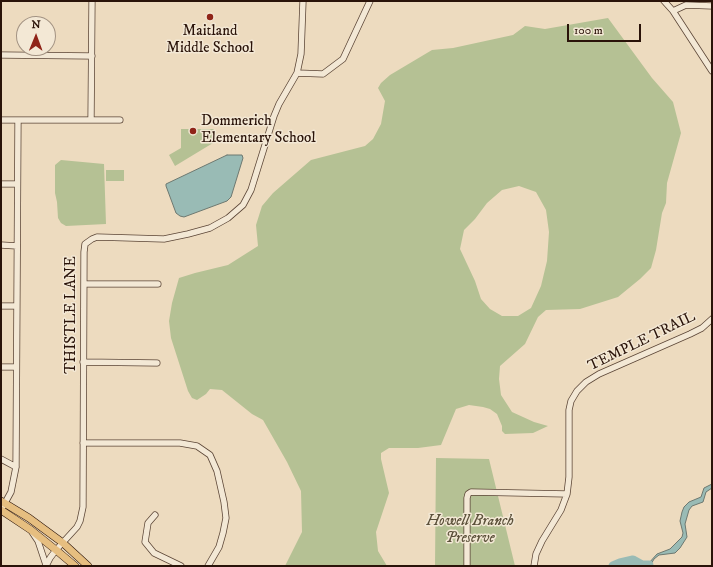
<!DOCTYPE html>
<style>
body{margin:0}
#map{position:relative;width:713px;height:567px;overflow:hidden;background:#eddbbf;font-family:"IM FELL DW Pica",serif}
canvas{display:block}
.frame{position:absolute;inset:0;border:2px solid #2a1309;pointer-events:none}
.north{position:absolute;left:16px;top:16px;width:40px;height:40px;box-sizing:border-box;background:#f3e8d5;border:1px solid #a39383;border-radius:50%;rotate:1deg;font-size:11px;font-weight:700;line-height:16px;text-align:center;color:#2a1309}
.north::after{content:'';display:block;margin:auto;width:14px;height:18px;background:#8f2418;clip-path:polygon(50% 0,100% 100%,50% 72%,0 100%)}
.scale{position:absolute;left:567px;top:24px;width:74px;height:18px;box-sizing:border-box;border:2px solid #2a1309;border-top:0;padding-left:5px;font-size:12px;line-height:14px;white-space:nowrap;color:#2a1309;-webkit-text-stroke:3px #f3e8d5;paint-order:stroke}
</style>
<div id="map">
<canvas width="713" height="567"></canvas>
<div class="frame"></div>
<div class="north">N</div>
<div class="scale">100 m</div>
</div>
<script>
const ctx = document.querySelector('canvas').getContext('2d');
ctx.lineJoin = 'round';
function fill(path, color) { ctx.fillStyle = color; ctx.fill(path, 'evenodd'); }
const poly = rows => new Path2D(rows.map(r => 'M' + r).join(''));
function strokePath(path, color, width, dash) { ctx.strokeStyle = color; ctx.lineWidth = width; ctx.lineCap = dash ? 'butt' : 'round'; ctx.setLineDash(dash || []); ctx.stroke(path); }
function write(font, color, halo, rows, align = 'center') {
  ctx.font = font + ' "IM FELL DW Pica",serif'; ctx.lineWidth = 3; ctx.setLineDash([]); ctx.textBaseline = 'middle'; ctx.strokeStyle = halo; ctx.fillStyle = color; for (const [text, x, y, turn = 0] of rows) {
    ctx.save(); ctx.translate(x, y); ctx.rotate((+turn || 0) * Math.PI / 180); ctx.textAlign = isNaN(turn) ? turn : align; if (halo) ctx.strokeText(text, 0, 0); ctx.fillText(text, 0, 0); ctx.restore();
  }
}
fill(poly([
 [608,18,652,78,673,102,681,133,667,183,666,203,662,213,656,250,651,268,640,279,618,297,580,309,546,310,538,317,525,344,500,366,499,379,501,395,512,412,534,422,548,426,533,433,505,434,502,431,502,426,497,414,490,409,483,407,469,405,456,409,441,445,418,448,389,448,381,453,381,459,389,493,376,532,378,551,387,566,285,566,302,532,301,491,287,462,263,420,252,414,222,390,210,389,206,394,197,400,192,398,188,391,171,338,169,321,172,303,179,278,195,273,228,265,258,246,256,225,262,206,273,193,311,160,365,146,373,139,381,124,385,101,378,88,381,83,390,75,432,50,453,48,513,35,525,26,545,29],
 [519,186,536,192,546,210,549,232,547,261,541,286,531,308,518,316,502,316,490,309,481,299,475,281,460,249,464,230,475,219,487,203,502,190],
 [181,129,214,129,213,143,175,166,169,155,181,148],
 [61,160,104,164,106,224,66,226,61,223,58,218,57,202,55,193,55,165],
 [106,170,124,170,124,181,106,181],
 [436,458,489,459,515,566,435,566]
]), '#b5c194');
const water = poly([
 [227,155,242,155,243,158,231,197,227,201,184,217,180,216,176,213,166,186,166,184,227,155],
 [712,484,712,488,706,492,703,502,692,506,689,510,685,524,687,537,680,548,675,553,659,555,654,559,650,566,641,566,639,565,639,562,648,564,657,554,670,549,682,537,683,533,680,521,682,512,684,507,689,502,701,497,704,488,712,484]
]);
fill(water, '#99bbb5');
strokePath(water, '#6d7870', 1);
strokePath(poly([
 [631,566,637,564,641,565]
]), '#6d7870', 1.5);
strokePath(poly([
 [613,566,620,563,633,560,642,565,649,565]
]), '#99bbb5', 9);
const minor = poly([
 [664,1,673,11,712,71],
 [673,11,686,5,712,6],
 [1,55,92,56],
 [297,73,323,74,343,59,370,1],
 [1,120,120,120],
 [91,120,92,1],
 [1,184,17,184],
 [1,245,17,246],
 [84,284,158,284],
 [1,306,16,306],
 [83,362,157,363],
 [1,367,16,367],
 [83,443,180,443,197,446,210,455,217,471,224,502,226,518,223,533,219,547,208,566],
 [1,459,16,467],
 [1,510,11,492,16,467,18,120],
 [155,515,148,523,145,542,154,553,181,566],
 [32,532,38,541,46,565],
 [46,566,50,558,56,550,77,527,80,521,83,507,84,252,85,244,92,239,97,237,164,239,188,234,210,228,228,218,243,205,251,190,274,116,279,104,297,73,301,54,303,1],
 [467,566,467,498,468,494,471,492,567,494],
 [534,566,536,554,542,541,561,510,567,494,569,477,569,410,571,401,577,391,586,382,599,374,690,334,702,328,712,319]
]);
const major = poly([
 [1,501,29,518,63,543,88,566],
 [1,510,31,530,56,550,75,566]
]);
strokePath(minor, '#5b4536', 7);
strokePath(major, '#2a1309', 8);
strokePath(minor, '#f3e8d5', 5.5);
strokePath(major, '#e6be80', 7);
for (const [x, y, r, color] of [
 [210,17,4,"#8f2418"],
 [193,131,4,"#8f2418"]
]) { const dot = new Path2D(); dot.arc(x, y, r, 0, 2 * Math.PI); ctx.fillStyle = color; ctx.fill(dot); strokePath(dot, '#f3e8d5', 1.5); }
write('15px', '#2a1309', '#f3e8d5', [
 ["Maitland",210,32],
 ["Middle School",210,49],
 ["Dommerich",201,122,"left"],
 ["Elementary School",201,139,"left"]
]);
write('15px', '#2a1309', '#f3e8d5', [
 ["THISTLE LANE",72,315,-90],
 ["TEMPLE TRAIL",642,342,-26]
]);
write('italic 15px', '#5b503a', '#f3e8d5', [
 ["Howell Branch",470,522],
 ["Preserve",470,539]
]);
</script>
